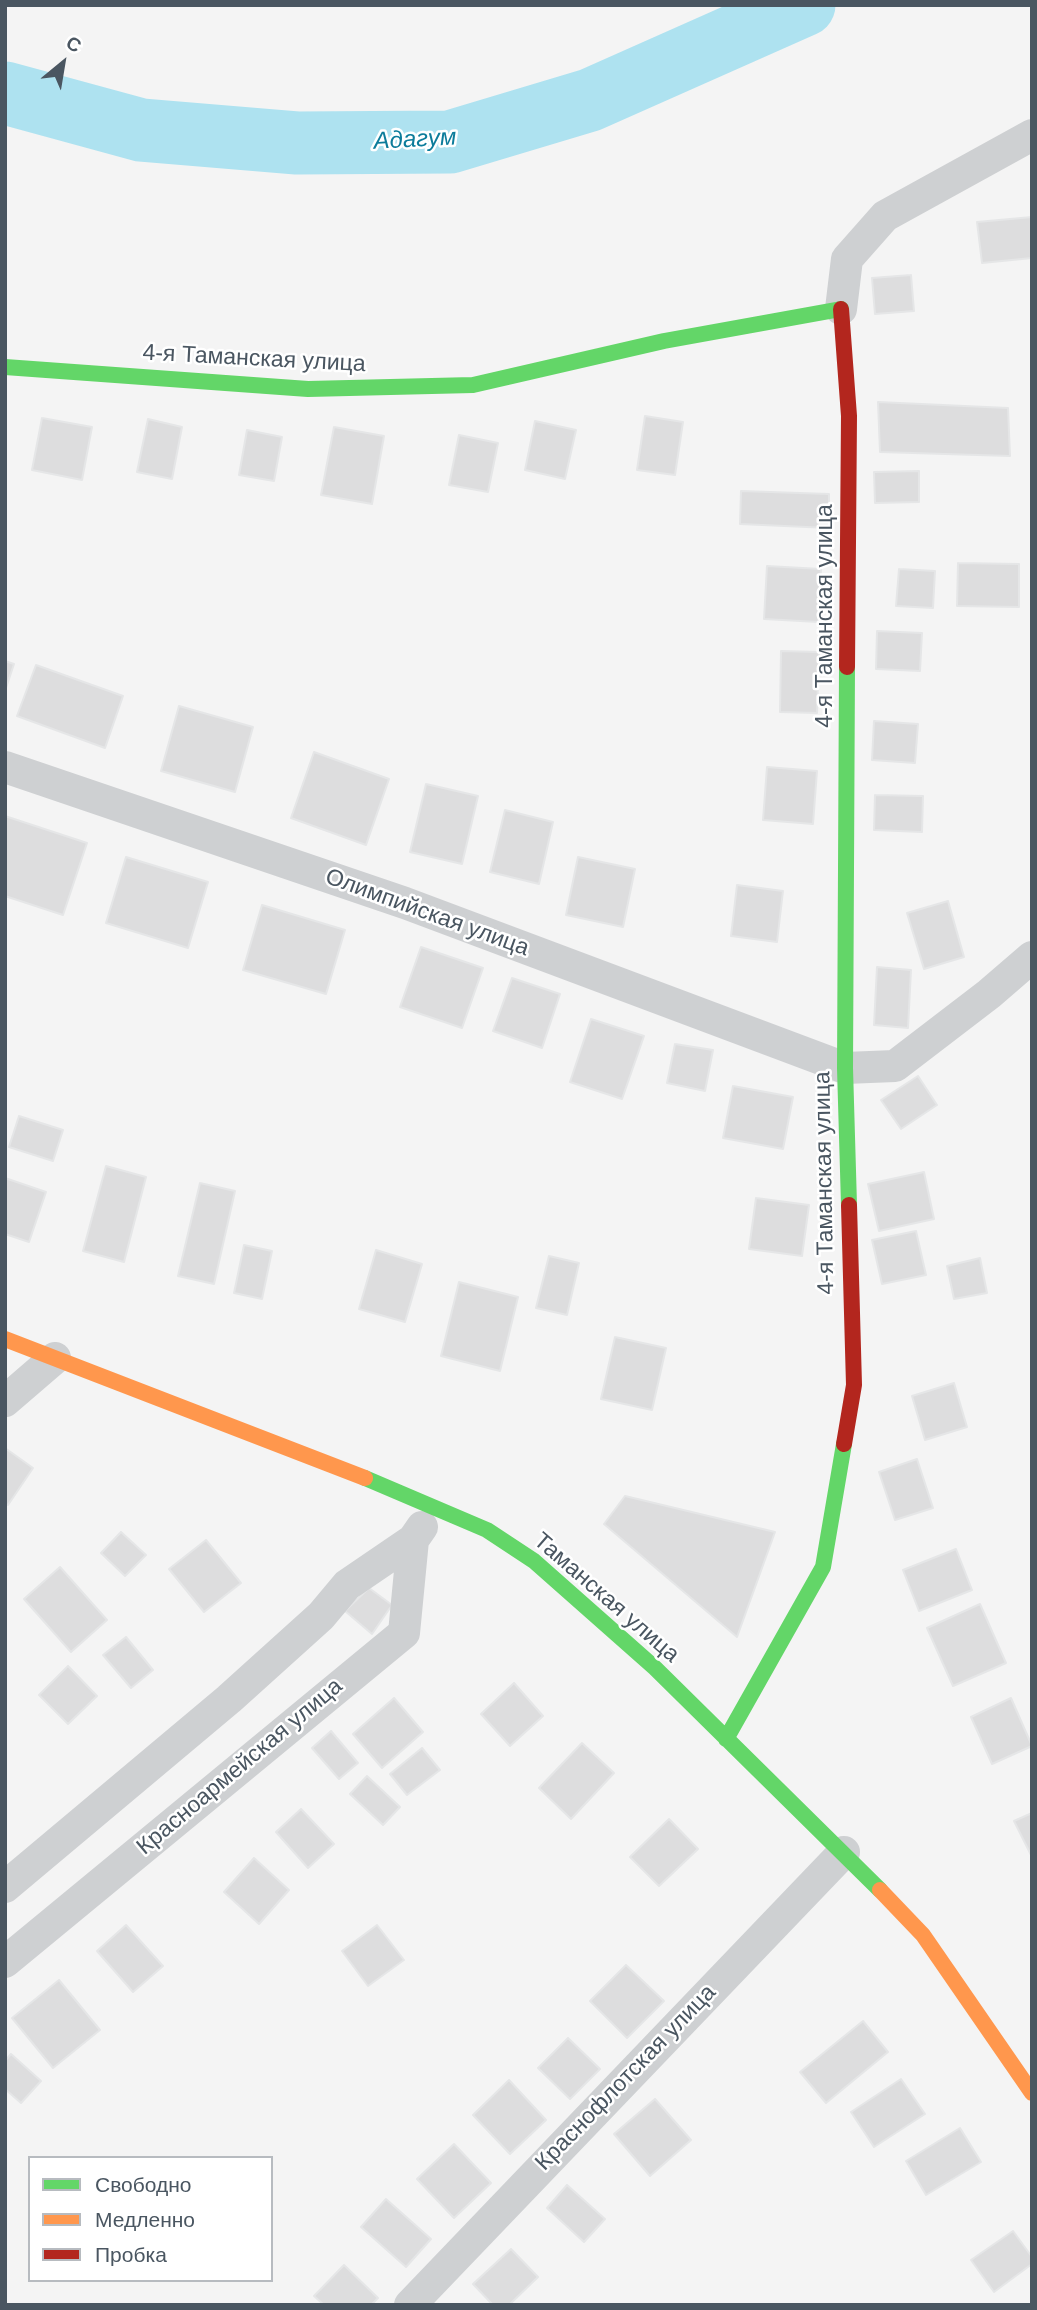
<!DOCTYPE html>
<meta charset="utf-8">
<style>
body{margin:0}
#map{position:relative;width:1037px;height:2310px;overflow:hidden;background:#f4f4f4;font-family:Helvetica,sans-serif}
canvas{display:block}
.frame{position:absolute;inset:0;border:7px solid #4a5661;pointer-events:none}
.legend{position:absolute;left:28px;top:2156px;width:245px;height:126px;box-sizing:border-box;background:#fff;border:2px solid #b7bbc0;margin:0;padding:9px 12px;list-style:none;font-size:21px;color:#4a5661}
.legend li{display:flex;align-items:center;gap:14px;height:35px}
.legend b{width:35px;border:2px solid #b7bbc0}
.north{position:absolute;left:28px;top:28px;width:70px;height:70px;-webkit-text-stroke:5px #fff;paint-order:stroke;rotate:30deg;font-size:19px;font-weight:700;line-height:28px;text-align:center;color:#4a5661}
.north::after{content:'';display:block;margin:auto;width:24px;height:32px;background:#4a5661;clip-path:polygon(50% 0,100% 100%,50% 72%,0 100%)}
</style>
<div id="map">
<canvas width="1037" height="2310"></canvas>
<div class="frame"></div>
<ul class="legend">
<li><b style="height:9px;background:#63d668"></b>Свободно</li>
<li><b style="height:9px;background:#ff974d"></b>Медленно</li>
<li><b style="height:9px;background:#b3261e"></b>Пробка</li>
</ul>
<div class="north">С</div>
</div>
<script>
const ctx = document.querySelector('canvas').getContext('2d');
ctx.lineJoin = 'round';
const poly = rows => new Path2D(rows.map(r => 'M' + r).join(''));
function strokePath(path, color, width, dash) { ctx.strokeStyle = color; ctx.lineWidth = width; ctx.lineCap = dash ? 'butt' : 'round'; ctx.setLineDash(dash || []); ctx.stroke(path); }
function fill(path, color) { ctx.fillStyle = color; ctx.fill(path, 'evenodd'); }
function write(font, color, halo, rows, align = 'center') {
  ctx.font = font + ' Helvetica,sans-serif'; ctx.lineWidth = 5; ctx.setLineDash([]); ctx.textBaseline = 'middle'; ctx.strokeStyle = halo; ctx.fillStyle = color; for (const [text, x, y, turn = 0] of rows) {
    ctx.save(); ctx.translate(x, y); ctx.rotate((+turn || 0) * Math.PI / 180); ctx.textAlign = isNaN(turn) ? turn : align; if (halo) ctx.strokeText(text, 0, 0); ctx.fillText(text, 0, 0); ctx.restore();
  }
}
strokePath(poly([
 [5,93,141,130,297,143,450,142,590,100,804,5]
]), '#aee2f0', 63);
const building = poly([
 [1032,217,1032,258,982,263,977,222,1032,217],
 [911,275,914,311,875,314,872,278,911,275],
 [878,402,1008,408,1010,456,880,452,878,402],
 [645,416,683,422,675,475,637,470,645,416],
 [42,418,92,427,82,480,32,470,42,418],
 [148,419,182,427,172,479,137,472,148,419],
 [535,421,576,430,565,479,525,470,535,421],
 [334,427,384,436,372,504,321,495,334,427],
 [247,430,282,437,274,481,239,475,247,430],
 [459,435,498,443,488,492,449,485,459,435],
 [919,471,919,502,875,503,874,472,919,471],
 [741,491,829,494,829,528,740,524,741,491],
 [958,563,1019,564,1019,607,957,606,958,563],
 [767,566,821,569,818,622,764,619,767,566],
 [899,569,935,571,933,608,896,606,899,569],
 [877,631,922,633,920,671,876,669,877,631],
 [781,651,819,652,817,713,780,712,781,651],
 [5,661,14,664,5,691,5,661],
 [36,665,123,696,105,748,17,716,36,665],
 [179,706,253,727,235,792,161,771,179,706],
 [874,721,918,724,915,763,872,760,874,721],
 [314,752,389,779,366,845,291,818,314,752],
 [767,767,817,771,813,824,763,820,767,767],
 [426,784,478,796,462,864,410,852,426,784],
 [875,795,923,796,922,832,874,830,875,795],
 [505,810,553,822,539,884,490,872,505,810],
 [5,816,87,843,63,915,5,896,5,816],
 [126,857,208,882,188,948,106,923,126,857],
 [578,857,635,869,623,927,566,915,578,857],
 [737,885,783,891,777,942,731,936,737,885],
 [948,901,964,957,924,969,907,913,948,901],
 [262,905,345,930,326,994,243,970,262,905],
 [421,947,483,968,462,1028,400,1007,421,947],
 [877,967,911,970,908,1028,874,1025,877,967],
 [512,978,560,994,542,1048,493,1031,512,978],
 [591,1019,644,1036,622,1099,570,1082,591,1019],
 [675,1044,713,1050,705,1091,667,1083,675,1044],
 [918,1076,937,1105,901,1129,881,1100,918,1076],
 [733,1086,793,1097,783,1149,723,1138,733,1086],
 [19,1116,63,1130,53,1161,9,1147,19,1116],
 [106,1166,146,1177,124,1262,83,1251,106,1166],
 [924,1172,934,1219,879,1231,868,1184,924,1172],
 [5,1178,46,1192,29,1242,5,1234,5,1178],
 [200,1183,235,1191,214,1284,178,1276,200,1183],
 [756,1198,809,1205,802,1256,749,1249,756,1198],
 [916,1231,926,1275,882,1284,872,1240,916,1231],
 [244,1245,272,1251,262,1299,234,1293,244,1245],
 [376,1250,422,1264,405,1322,359,1309,376,1250],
 [549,1256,579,1263,567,1315,536,1308,549,1256],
 [980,1258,987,1293,954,1299,947,1266,980,1258],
 [459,1282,518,1297,500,1371,441,1356,459,1282],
 [615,1337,666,1348,652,1410,601,1399,615,1337],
 [954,1383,967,1427,925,1440,912,1396,954,1383],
 [5,1448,33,1468,8,1505,5,1503,5,1448],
 [917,1459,933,1508,895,1520,879,1472,917,1459],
 [625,1496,775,1532,737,1637,604,1524,625,1496],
 [121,1532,146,1555,125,1576,101,1553,121,1532],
 [206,1540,241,1583,204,1612,169,1569,206,1540],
 [956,1549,972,1590,919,1611,903,1570,956,1549],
 [60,1567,107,1620,71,1652,24,1599,60,1567],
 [369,1588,392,1605,372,1634,345,1611,369,1588],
 [980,1604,1006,1663,953,1686,927,1628,980,1604],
 [126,1637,153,1670,131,1688,103,1655,126,1637],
 [68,1666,97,1696,68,1724,39,1695,68,1666],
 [514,1683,543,1716,510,1746,481,1714,514,1683],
 [394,1698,423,1732,382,1768,353,1734,394,1698],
 [1011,1698,1032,1746,992,1764,971,1717,1011,1698],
 [331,1731,358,1763,339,1779,312,1748,331,1731],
 [582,1743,614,1773,571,1819,539,1788,582,1743],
 [422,1748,440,1770,407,1795,390,1774,422,1748],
 [367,1776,400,1807,383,1825,350,1794,367,1776],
 [301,1809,334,1844,308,1868,276,1832,301,1809],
 [1032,1813,1032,1857,1014,1821,1032,1813],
 [669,1819,698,1849,659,1886,630,1857,669,1819],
 [254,1858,289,1890,259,1924,224,1892,254,1858],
 [126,1925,163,1966,133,1992,97,1951,126,1925],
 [377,1925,404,1960,368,1986,342,1951,377,1925],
 [626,1965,664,2001,627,2038,590,2001,626,1965],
 [59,1980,100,2030,53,2068,12,2018,59,1980],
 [863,2021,888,2052,826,2103,800,2072,863,2021],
 [568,2038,600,2069,570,2099,538,2068,568,2038],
 [11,2054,41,2081,21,2103,5,2089,5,2061,11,2054],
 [901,2079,925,2114,874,2147,851,2112,901,2079],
 [509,2080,546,2120,510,2154,473,2115,509,2080],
 [655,2099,691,2140,650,2176,614,2134,655,2099],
 [960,2128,981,2162,926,2195,906,2161,960,2128],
 [454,2144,491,2183,454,2218,417,2179,454,2144],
 [567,2185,605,2219,584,2242,547,2208,567,2185],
 [386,2199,431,2239,406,2267,361,2227,386,2199],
 [1013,2231,1032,2257,1032,2264,994,2292,971,2260,1013,2231],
 [511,2249,538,2277,509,2305,493,2305,473,2284,511,2249],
 [344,2265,378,2298,371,2305,324,2305,314,2296,344,2265]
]);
fill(building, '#ddddde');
strokePath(building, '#e5e6e7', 2);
strokePath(poly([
 [841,309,847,259,885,216,1032,135],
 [5,767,405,903,845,1068,895,1066,989,994,1032,957],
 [5,1401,55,1358],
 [5,1887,229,1699,321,1616,347,1585,413,1540,422,1527],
 [5,1962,404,1633,413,1540],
 [410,2305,844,1852]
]), '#ced0d2', 32);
strokePath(poly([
 [5,367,308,389,473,385,664,341,841,309],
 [847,667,845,1068,849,1205],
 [365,1478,487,1530,534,1561,655,1668,880,1890],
 [726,1739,823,1567,844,1444]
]), '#63d668', 16);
strokePath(poly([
 [5,1339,365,1478],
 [880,1890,923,1935,1032,2093]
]), '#ff974d', 16);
strokePath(poly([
 [841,309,849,416,847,667],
 [844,1444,854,1385,849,1205]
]), '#b3261e', 16);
write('23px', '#4a5661', '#fff', [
 ["4-я Таманская улица",254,359,3],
 ["4-я Таманская улица",826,616,-90],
 ["Олимпийская улица",427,913,20],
 ["4-я Таманская улица",825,1183,-91],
 ["Таманская улица",606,1598,41],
 ["Красноармейская улица",240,1767,-40],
 ["Краснофлотская улица",626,2078,-46]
]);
write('italic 24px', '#0c7c9b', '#fff', [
 ["Адагум",415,140,-3]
]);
</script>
